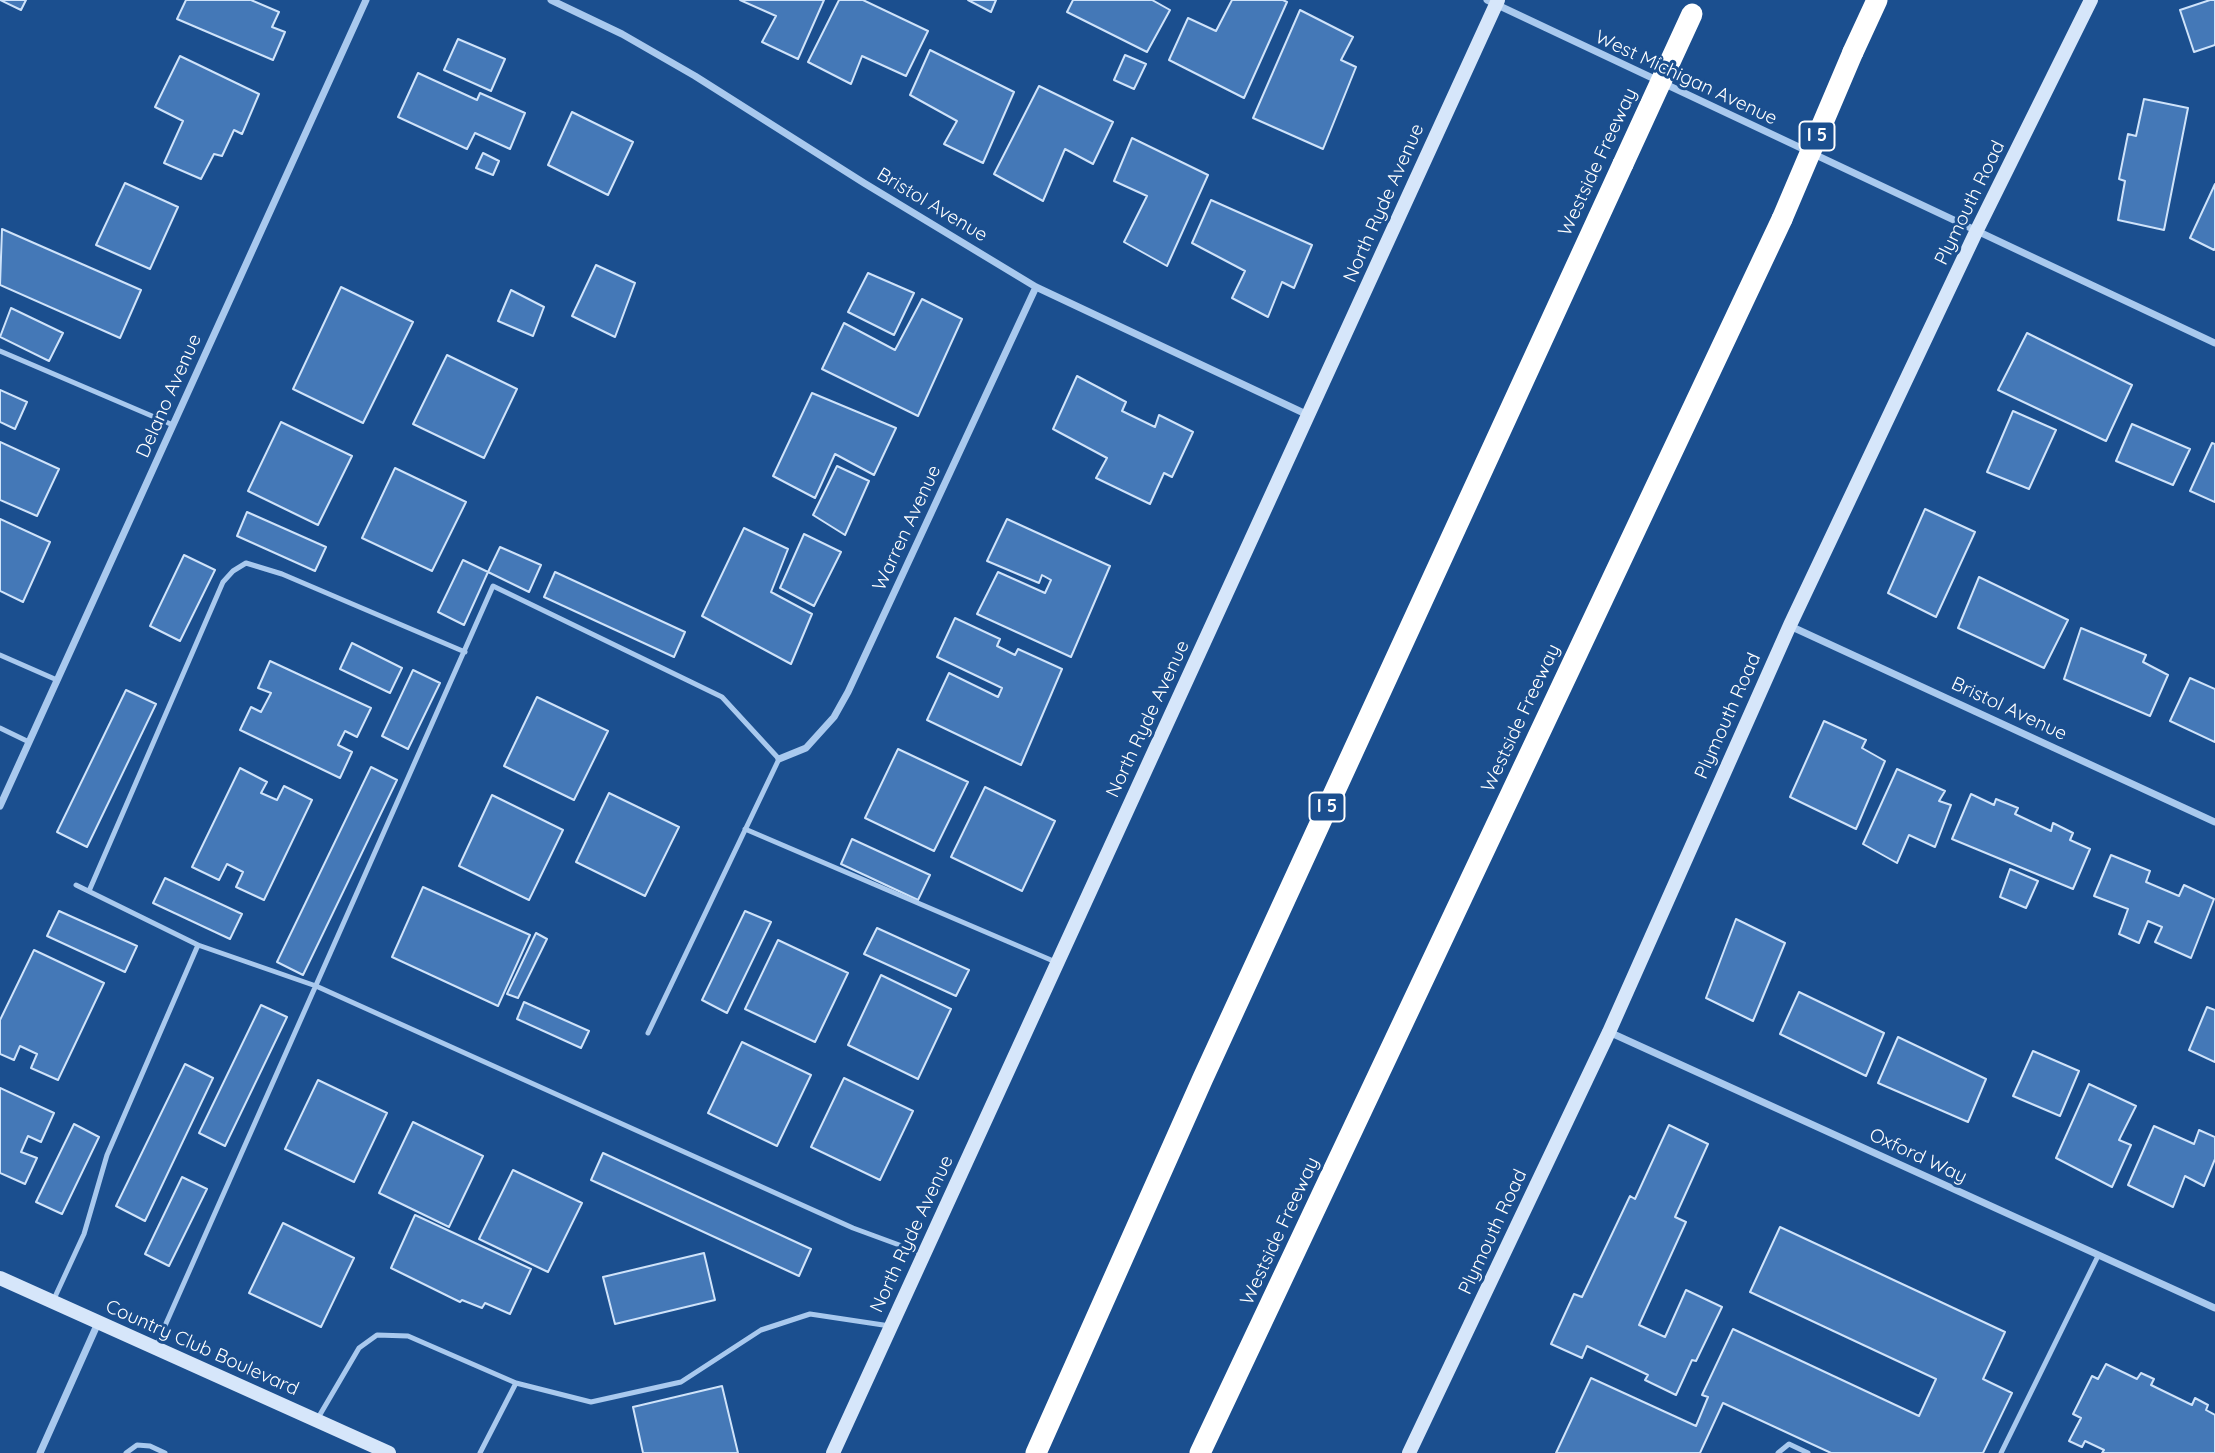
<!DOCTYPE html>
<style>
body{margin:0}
canvas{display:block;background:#1b4f8f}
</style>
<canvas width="2215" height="1453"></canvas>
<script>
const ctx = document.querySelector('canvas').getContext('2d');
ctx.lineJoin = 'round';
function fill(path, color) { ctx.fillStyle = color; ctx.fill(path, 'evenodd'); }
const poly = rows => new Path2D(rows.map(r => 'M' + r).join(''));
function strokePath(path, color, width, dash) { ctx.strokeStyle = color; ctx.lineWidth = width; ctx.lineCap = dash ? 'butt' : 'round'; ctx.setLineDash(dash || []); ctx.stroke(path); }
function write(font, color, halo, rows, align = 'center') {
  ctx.font = font + ' Quicksand,sans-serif'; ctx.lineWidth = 6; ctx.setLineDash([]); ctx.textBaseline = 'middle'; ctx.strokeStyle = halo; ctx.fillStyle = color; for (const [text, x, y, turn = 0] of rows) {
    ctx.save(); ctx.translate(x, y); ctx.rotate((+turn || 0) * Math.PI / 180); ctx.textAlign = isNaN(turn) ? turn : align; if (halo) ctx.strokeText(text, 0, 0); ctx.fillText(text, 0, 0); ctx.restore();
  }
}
const building = poly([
 [0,0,26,0,21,10,0,0],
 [186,0,251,0,279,12,272,27,285,32,273,60,177,19,186,0],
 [740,0,824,0,798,59,762,42,776,16,740,0],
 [839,0,863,0,928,31,906,76,862,56,851,84,808,62,839,0],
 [968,0,996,0,991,12,968,0],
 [1073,0,1152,0,1170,10,1147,52,1067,12,1073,0],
 [1232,0,1283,0,1287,2,1244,98,1169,60,1188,18,1216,31,1232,0],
 [2210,0,2215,0,2215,45,2194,52,2180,10,2210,0],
 [1300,10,1353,37,1341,60,1356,67,1323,149,1253,118,1300,10],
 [458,39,505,59,491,91,444,70,458,39],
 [930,50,1014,92,983,163,944,144,957,121,910,95,930,50],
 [1125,55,1146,64,1134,89,1114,80,1125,55],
 [180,56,259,94,242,134,234,130,222,156,214,154,201,179,164,163,183,121,155,107,180,56],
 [418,73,477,100,480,93,525,113,510,149,475,133,467,149,398,117,418,73],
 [1039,86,1113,122,1093,164,1065,149,1043,201,994,174,1039,86],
 [2144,99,2188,108,2164,230,2118,220,2125,181,2119,179,2128,134,2136,136,2144,99],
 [572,112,633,142,608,195,548,165,572,112],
 [1132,138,1208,175,1167,266,1124,242,1147,196,1114,181,1132,138],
 [483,153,499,161,493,175,476,168,483,153],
 [125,183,178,207,150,269,96,245,125,183],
 [2215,184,2215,248,2214,250,2190,238,2215,184],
 [1211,200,1312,245,1294,288,1282,282,1268,317,1232,298,1245,271,1192,243,1211,200],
 [2,229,141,290,120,338,0,285,2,229],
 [596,265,635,283,615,337,572,316,596,265],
 [868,273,914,293,894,335,848,312,868,273],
 [341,287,413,322,363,423,293,389,341,287],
 [511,290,544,307,533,336,498,321,511,290],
 [922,299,962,319,918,416,822,369,844,323,895,350,922,299],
 [11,308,63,333,49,361,0,337,11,308],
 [2027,333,2132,385,2106,441,1998,390,2027,333],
 [447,355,517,389,484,458,413,424,447,355],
 [1077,376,1126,402,1122,411,1155,427,1159,415,1193,432,1172,477,1164,473,1150,504,1096,478,1107,458,1053,429,1077,376],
 [0,390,27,402,15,429,0,422,0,390],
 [812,393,896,428,874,475,835,454,815,498,773,476,812,393],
 [2013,411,2056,430,2029,489,1987,472,2013,411],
 [281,422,352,456,318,525,248,491,281,422],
 [2132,424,2190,449,2173,485,2116,461,2132,424],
 [0,442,59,469,37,516,0,500,0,442],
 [2212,443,2215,444,2215,502,2190,491,2212,443],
 [837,466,869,481,845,535,813,515,837,466],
 [395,468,466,502,432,571,362,538,395,468],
 [1925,509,1975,532,1936,617,1888,593,1925,509],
 [247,512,326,547,315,571,237,536,247,512],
 [0,519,50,542,23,602,0,591,0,519],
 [1007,519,1110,566,1071,657,977,614,998,572,1045,593,1051,580,1042,575,1039,583,987,561,1007,519],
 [744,528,788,549,771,592,812,614,791,664,702,616,744,528],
 [804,534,841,552,814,606,780,588,804,534],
 [500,547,541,565,529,592,488,572,500,547],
 [184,555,215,570,180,641,150,626,184,555],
 [463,560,488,572,464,625,438,612,463,560],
 [555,572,685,632,674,657,544,597,555,572],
 [1979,577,2068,620,2044,668,1958,628,1979,577],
 [955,618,1000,639,997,646,1015,655,1018,649,1062,669,1021,765,927,720,949,673,998,697,1002,688,937,657,955,618],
 [2081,628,2146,655,2143,662,2168,675,2150,716,2064,679,2081,628],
 [352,643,402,668,390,693,340,669,352,643],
 [270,661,371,708,357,737,345,731,338,745,352,752,340,778,240,730,251,707,261,712,271,693,258,688,270,661],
 [413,670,440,683,408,749,382,736,413,670],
 [2190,678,2215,689,2215,742,2170,721,2190,678],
 [126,690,156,704,87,847,57,832,126,690],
 [537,697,608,731,574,800,504,766,537,697],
 [1824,721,1866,740,1862,748,1885,761,1856,829,1790,797,1824,721],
 [898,749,968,782,934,851,865,818,898,749],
 [371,767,397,780,303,975,277,962,371,767],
 [240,768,267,782,261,793,277,800,284,786,312,800,264,900,236,887,243,872,227,864,219,880,192,867,240,768],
 [1897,769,1945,791,1939,801,1951,805,1935,847,1909,835,1897,863,1863,844,1897,769],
 [985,787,1055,821,1022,891,951,857,985,787],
 [609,793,679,827,645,896,576,862,609,793],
 [1971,794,1994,805,1996,799,2018,808,2015,814,2051,831,2053,823,2073,833,2070,840,2090,849,2073,889,1952,839,1971,794],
 [492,795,563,830,529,900,459,866,492,795],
 [852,839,930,875,918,900,841,864,852,839],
 [2111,855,2150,871,2146,882,2179,896,2184,885,2214,899,2191,958,2155,942,2162,927,2148,921,2139,943,2119,934,2128,909,2094,896,2111,855],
 [2010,869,2038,881,2026,908,2000,897,2010,869],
 [165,878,242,914,230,939,153,903,165,878],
 [423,887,530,935,498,1006,392,957,423,887],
 [59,911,137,946,125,972,47,936,59,911],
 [745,911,771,922,727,1013,702,1000,745,911],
 [1736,919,1785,943,1753,1021,1706,998,1736,919],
 [877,928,969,970,956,996,864,954,877,928],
 [536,933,547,939,518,998,507,994,536,933],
 [778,940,848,973,815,1042,745,1009,778,940],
 [34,950,104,983,58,1080,31,1068,37,1054,20,1046,14,1060,0,1054,0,1020,34,950],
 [881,975,951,1009,918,1079,848,1045,881,975],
 [1799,992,1884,1033,1866,1076,1780,1034,1799,992],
 [524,1002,589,1031,581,1048,517,1019,524,1002],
 [261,1005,287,1017,225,1146,199,1133,261,1005],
 [2207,1007,2215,1010,2215,1062,2189,1050,2207,1007],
 [1898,1037,1986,1079,1968,1122,1878,1083,1898,1037],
 [742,1042,811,1075,777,1146,708,1113,742,1042],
 [2033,1051,2079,1071,2060,1116,2013,1096,2033,1051],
 [185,1064,213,1078,145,1221,116,1206,185,1064],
 [844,1078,913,1111,880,1180,811,1147,844,1078],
 [318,1080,387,1113,354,1182,285,1149,318,1080],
 [2089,1084,2136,1106,2119,1140,2131,1145,2112,1187,2056,1158,2089,1084],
 [0,1088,54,1113,41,1142,28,1136,21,1152,37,1158,25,1184,0,1173,0,1088],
 [413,1122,483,1156,449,1227,379,1193,413,1122],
 [74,1124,99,1137,62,1214,36,1202,74,1124],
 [1669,1125,1708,1144,1675,1217,1686,1222,1639,1325,1665,1337,1686,1290,1722,1307,1696,1361,1692,1360,1676,1395,1645,1380,1648,1375,1587,1346,1582,1358,1551,1344,1574,1294,1582,1297,1630,1196,1635,1199,1669,1125],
 [2154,1126,2194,1144,2199,1130,2215,1137,2215,1159,2204,1186,2185,1176,2173,1207,2128,1185,2154,1126],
 [603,1153,811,1249,799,1276,591,1180,603,1153],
 [513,1170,582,1203,548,1272,479,1239,513,1170],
 [182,1177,207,1189,169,1266,145,1254,182,1177],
 [415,1215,531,1269,510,1314,485,1303,482,1308,462,1300,460,1302,391,1268,415,1215],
 [283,1223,354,1258,321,1327,249,1293,283,1223],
 [1780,1227,2005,1332,1983,1379,2012,1393,1983,1453,1831,1453,1723,1403,1700,1453,1556,1453,1591,1378,1696,1426,1708,1397,1702,1395,1733,1329,1919,1416,1936,1379,1750,1292,1780,1227],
 [704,1253,715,1300,615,1324,603,1277,704,1253],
 [2106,1364,2137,1379,2141,1373,2154,1379,2151,1385,2192,1405,2195,1398,2208,1405,2206,1410,2215,1415,2215,1453,2102,1453,2104,1450,2085,1441,2082,1447,2069,1441,2081,1418,2073,1414,2092,1376,2098,1379,2106,1364],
 [722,1386,738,1453,643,1453,633,1407,722,1386]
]);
fill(building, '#4478b7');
strokePath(building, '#cfe3fa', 2);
strokePath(poly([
 [0,351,173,425],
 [0,655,57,680],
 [0,728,29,742],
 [745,829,1058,963],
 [89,891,223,582,233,571,246,563,282,574,465,652],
 [198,945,316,986,853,1228,921,1253],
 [54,1299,84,1234,107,1155,198,945,76,885],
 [156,1346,493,586,722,697,779,759,648,1033],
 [318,1418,359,1348,377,1335,408,1336,516,1383],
 [126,1453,137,1445,150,1446,165,1453],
 [480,1453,516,1383,591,1402,681,1382,761,1330,810,1314,890,1326],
 [1778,1453,1789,1444,1808,1453],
 [2001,1453,2098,1256]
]), '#a9c9ee', 5);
strokePath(poly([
 [551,0,622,34,695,76,864,183,1036,287,1308,415],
 [1487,0,2215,343],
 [1790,626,2215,822],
 [779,759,806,748,834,717,848,692,1036,287],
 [0,806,366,0],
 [1609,1032,2215,1308],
 [40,1453,98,1323]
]), '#a9c9ee', 7);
strokePath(poly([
 [0,1278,389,1453],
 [833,1453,1498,0],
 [1409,1453,1609,1032,1790,625,1976,232,2091,0]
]), '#d6e6fa', 14);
strokePath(poly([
 [1853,52,1877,0],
 [1036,1453,1203,1078,1623,164],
 [1200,1453,1782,219]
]), '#fff', 21);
strokePath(poly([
 [1623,164,1692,14],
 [1782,219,1853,52]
]), '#fff', 21);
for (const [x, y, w] of [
 [1817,136,35],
 [1327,807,35]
]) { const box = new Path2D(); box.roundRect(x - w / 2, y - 14.5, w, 29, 5); ctx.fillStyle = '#1b4f8f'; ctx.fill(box); strokePath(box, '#fff', 2); }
write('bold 18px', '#fff', null, [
 ["I 5",1817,136],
 ["I 5",1327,807]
]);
write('19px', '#fff', '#1b4f8f', [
 ["West Michigan Avenue",1686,78,25],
 ["Westside Freeway",1598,162,-65],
 ["North Ryde Avenue",1384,203,-66],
 ["Plymouth Road",1970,203,-64],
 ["Bristol Avenue",932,205,31],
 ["Delano Avenue",169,396,-66],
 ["Warren Avenue",907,528,-65],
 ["Bristol Avenue",2009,709,25],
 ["Plymouth Road",1728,716,-66],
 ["Westside Freeway",1521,718,-65],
 ["North Ryde Avenue",1148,719,-65],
 ["Oxford Way",1918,1156,25],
 ["Westside Freeway",1280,1231,-65],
 ["Plymouth Road",1493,1232,-65],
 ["North Ryde Avenue",912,1234,-65],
 ["Country Club Boulevard",202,1348,24]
]);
</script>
